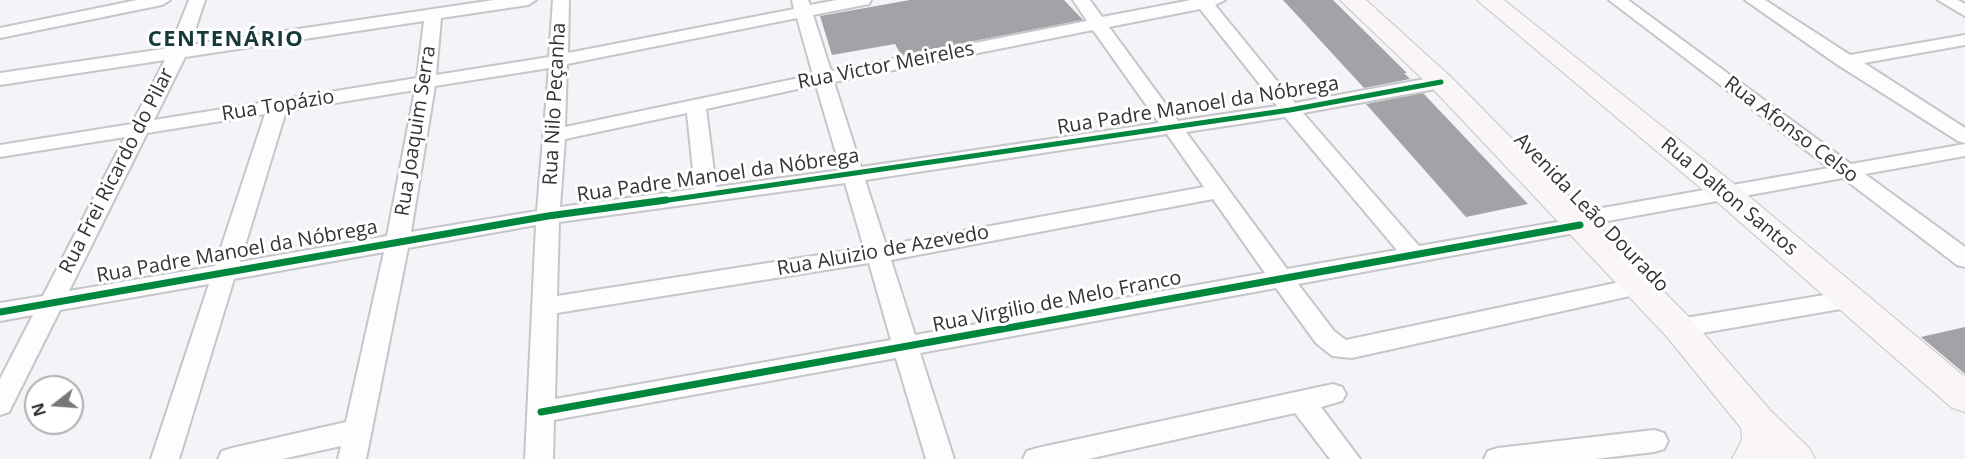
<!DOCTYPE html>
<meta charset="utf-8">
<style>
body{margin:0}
#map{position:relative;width:1965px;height:459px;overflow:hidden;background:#f3f3f8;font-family:"Open Sans",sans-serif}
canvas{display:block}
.north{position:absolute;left:24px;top:375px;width:60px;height:60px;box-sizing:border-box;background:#fff;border:2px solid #aeaeaf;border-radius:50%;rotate:253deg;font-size:16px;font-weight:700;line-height:24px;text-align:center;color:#343437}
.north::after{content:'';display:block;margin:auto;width:21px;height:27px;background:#77777b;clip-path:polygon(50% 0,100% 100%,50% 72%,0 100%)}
</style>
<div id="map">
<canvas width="1965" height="459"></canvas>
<div class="north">N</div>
</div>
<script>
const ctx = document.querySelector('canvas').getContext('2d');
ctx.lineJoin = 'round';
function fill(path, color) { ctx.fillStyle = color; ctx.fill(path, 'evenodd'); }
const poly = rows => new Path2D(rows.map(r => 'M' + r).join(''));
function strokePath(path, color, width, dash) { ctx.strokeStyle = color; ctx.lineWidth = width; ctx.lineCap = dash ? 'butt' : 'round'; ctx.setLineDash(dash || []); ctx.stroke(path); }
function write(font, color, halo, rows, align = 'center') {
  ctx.font = font + ' "Open Sans",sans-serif'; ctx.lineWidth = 6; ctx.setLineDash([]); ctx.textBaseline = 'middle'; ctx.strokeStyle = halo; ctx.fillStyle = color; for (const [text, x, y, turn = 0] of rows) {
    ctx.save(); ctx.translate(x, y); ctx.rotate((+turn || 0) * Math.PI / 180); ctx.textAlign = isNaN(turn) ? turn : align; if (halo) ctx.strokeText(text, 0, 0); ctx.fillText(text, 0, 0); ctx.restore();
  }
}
fill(poly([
 [910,0,1064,0,1083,20,901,55,895,44,832,55,820,16],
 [1283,0,1333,0,1407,73,1404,73,1410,79,1364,88],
 [1423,93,1528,204,1466,217,1366,104],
 [1965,327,1965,374,1921,337]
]), '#a3a3a7');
const minor = poly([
 [137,0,170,0,162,5,0,38,0,28,137,0],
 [189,0,205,0,190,45,494,0,536,0,528,5,441,18,436,75,549,57,553,0,569,0,568,53,794,9,792,0,808,0,810,5,837,0,871,0,869,4,813,15,831,71,1087,21,1073,0,1090,0,1102,17,1191,0,1225,0,1215,5,1295,103,1441,76,1448,78,1450,82,1441,88,1303,113,1419,246,1563,221,1566,215,1574,213,1829,168,1609,0,1628,0,1851,164,1965,144,1965,156,1865,174,1965,247,1965,267,1957,265,1843,178,1591,224,1588,230,1580,232,1298,284,1334,331,1346,340,1639,278,1647,280,1651,286,1647,292,1639,294,1352,358,1332,356,1316,343,1276,288,920,353,954,459,926,459,896,358,554,420,553,459,525,459,536,225,408,248,366,459,338,459,341,446,282,459,218,459,222,451,232,448,346,422,384,252,234,279,179,459,151,459,209,284,60,310,9,412,0,415,0,379,33,315,0,321,0,303,43,296,125,137,0,157,0,145,132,124,165,60,0,85,0,73,170,48,189,0],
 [1200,9,1277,106,1178,121,1109,27,1200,9],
 [797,18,813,75,565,127,567,64,797,18],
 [424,21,417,78,154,120,185,57,424,21],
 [1093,30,1159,123,861,167,834,82,1093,30],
 [549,68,537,211,411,232,435,86,549,68],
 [816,85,841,170,716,187,706,109,816,85],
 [415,90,387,236,240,262,286,111,415,90],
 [687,113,695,189,560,207,565,139,687,113],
 [265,114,215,266,69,291,147,133,265,114],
 [1285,117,1397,250,1287,269,1186,132,1285,117],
 [1167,134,1204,187,886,245,865,180,1167,134],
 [845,183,864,248,557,296,559,222,845,183],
 [1213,199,1265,273,915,335,891,260,1213,199],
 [869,263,891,340,555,399,557,313,869,263],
 [1745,0,1765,0,1850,55,1965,35,1965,45,1864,63,1965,128,1965,143,1958,141,1838,65,1745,0],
 [1938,0,1958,0,1965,4,1965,16,1938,0],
 [1849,291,1858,294,1861,300,1858,306,1679,337,1670,334,1667,328,1670,322,1679,319,1849,291],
 [1333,384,1342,387,1346,394,1342,401,1321,407,1360,459,1330,459,1295,413,1088,459,1023,459,1027,451,1037,448,1333,384],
 [1654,430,1664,433,1668,441,1664,449,1654,452,1595,459,1484,459,1488,451,1498,448,1654,430]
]);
const secondary = poly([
 [1340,0,1366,0,1450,76,1691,319,1770,410,1809,448,1815,459,1732,459,1742,440,1741,428,1667,337,1432,88,1340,0],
 [1477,0,1504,0,1738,187,1965,377,1965,412,1952,408,1716,201,1477,0]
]);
strokePath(minor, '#c6c6ca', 4);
strokePath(secondary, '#c6c6ca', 2);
fill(minor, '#fdfdfe');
fill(secondary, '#f9f6f5');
strokePath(poly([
 [655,202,1290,110,1441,82]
]), '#00873e', 5);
strokePath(poly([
 [0,312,548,216,666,200],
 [541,412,1580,225]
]), '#00873e', 7);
write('20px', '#343437', '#fff', [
 ["Rua Victor Meireles",886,66,-11],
 ["Rua Nilo Peçanha",555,104,-87],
 ["Rua Topázio",278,106,-9],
 ["Rua Padre Manoel da Nóbrega",1198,106,-9],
 ["Rua Afonso Celso",1791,130,37],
 ["Rua Joaquim Serra",416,131,-81],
 ["Rua Frei Ricardo do Pilar",117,171,-63],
 ["Rua Padre Manoel da Nóbrega",718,176,-8],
 ["Rua Dalton Santos",1729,197,40],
 ["Avenida Leão Dourado",1591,213,46],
 ["Rua Aluizio de Azevedo",883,251,-10],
 ["Rua Padre Manoel da Nóbrega",237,252,-10],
 ["Rua Virgilio de Melo Franco",1057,302,-11]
]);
ctx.letterSpacing = '1.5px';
write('bold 22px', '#173939', '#fff', [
 ["CENTENÁRIO",226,40]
]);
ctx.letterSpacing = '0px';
</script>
